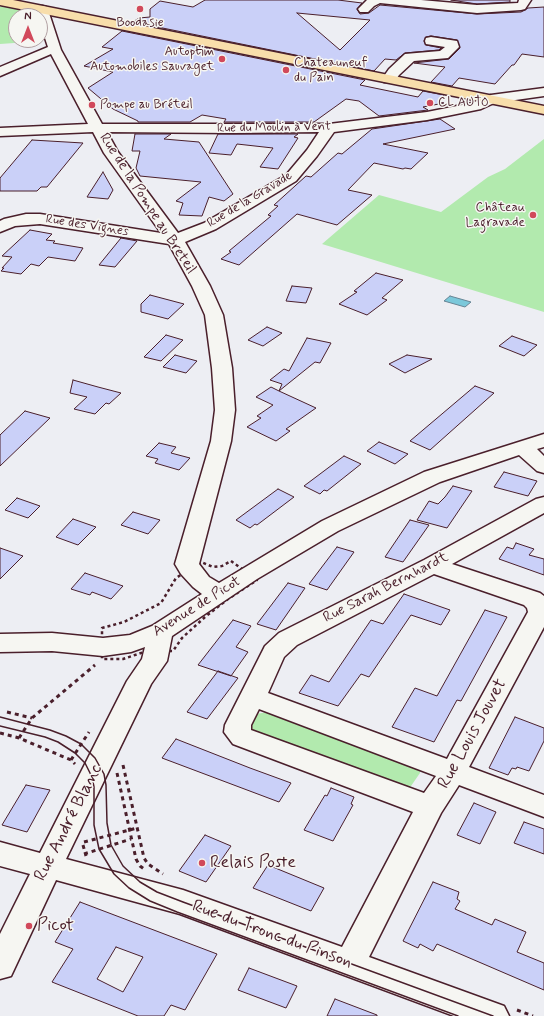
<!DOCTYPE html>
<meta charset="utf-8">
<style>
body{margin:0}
#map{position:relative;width:544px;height:1016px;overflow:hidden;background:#edeef3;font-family:Mynerve,sans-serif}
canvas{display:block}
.north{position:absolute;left:8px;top:8px;width:40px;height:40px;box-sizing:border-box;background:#f6f6f2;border:1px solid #b1a0a2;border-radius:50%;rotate:0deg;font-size:11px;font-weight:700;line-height:16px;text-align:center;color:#4a1f2b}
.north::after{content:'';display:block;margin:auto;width:14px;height:18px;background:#d1495b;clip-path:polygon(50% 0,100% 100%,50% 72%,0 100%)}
</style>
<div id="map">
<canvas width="544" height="1016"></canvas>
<div class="north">N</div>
</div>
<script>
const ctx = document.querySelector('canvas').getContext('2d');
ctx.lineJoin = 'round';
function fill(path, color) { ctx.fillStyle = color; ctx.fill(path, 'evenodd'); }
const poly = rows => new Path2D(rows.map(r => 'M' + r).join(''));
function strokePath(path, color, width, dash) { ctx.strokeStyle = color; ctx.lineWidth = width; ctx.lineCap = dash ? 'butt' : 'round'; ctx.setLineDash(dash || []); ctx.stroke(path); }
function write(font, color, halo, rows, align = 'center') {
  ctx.font = font + ' Mynerve,sans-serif'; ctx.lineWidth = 3; ctx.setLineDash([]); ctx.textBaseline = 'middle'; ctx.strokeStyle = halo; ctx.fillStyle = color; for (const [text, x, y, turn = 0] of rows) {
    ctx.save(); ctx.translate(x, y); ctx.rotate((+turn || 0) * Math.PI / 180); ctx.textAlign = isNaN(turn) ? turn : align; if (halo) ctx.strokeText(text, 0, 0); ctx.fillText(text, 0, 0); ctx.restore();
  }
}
fill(poly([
 [1,6,32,12,33,16,16,16,16,40,40,40,40,33,43,41,0,44,0,7],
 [544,139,544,312,322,244,379,195,441,212,488,177,505,169],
 [268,712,277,714,420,770,420,773,411,786,407,789,251,733,250,721,256,714]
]), '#b2eaae');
const water = poly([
 [450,296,471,302,465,307,444,301,450,296]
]);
fill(water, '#7bc8da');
strokePath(water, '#678494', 1);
const building = poly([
 [205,0,338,0,362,3,357,9,360,14,369,13,380,5,477,14,521,12,525,10,528,8,544,7,544,57,522,54,514,65,512,65,495,84,459,78,452,86,431,82,445,67,414,63,449,59,460,48,457,40,431,36,426,37,424,41,426,45,441,48,439,50,405,53,396,60,385,59,374,71,133,22,139,18,150,17,150,9,160,1,193,7,205,0],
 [297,13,370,20,340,50,297,13],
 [451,0,510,0,510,2,477,4,451,0],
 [122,31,365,80,360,85,418,97,423,91,444,95,439,102,444,103,423,107,428,110,379,116,359,101,346,99,314,122,224,122,226,119,202,115,190,122,138,122,138,121,113,109,88,88,113,72,84,66,113,49,102,47,122,31],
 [440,119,455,129,383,144,428,153,411,169,405,168,403,169,374,163,348,190,372,195,337,225,297,214,239,265,221,259,231,252,229,251,271,216,268,215,278,206,274,205,306,176,311,177,338,153,342,154,372,129,440,119],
 [135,134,171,134,164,139,199,142,233,194,224,201,209,197,202,216,179,215,183,203,176,201,201,182,140,176,136,168,140,151,132,151,135,134],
 [218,134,298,134,294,137,298,138,278,169,260,167,273,148,237,144,231,155,209,153,218,134],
 [32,140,83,143,47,187,41,187,37,191,0,191,0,178,32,140],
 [103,172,113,190,108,199,87,197,103,172],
 [30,230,52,234,46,240,55,241,53,243,83,248,75,261,48,257,39,266,31,264,21,274,1,271,4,268,2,268,12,257,2,256,30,230],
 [121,238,137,241,115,267,99,265,121,238],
 [376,273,403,280,382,298,387,300,367,315,339,304,357,292,354,291,376,273],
 [292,286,312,288,306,303,286,301,292,286],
 [150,295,184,304,168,319,141,312,141,304,150,295],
 [267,327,282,333,263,346,248,340,267,327],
 [166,335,183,340,161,361,144,357,166,335],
 [512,336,537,345,524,356,499,346,512,336],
 [307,338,331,343,320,363,315,362,279,391,316,408,286,429,290,431,276,441,247,427,261,418,257,416,273,405,256,397,271,387,279,391,282,384,270,380,284,369,289,371,307,338],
 [175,355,197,361,186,373,163,367,175,355],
 [407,355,432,359,405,373,389,364,407,355],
 [73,380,98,387,121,393,109,404,106,403,95,414,74,409,87,397,70,393,73,380],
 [475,386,494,393,430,450,410,441,475,386],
 [25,411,50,418,0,466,0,435,25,411],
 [379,442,408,454,395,464,367,451,379,442],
 [159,443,176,447,171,453,190,458,179,470,155,463,158,459,146,456,159,443],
 [344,456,361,464,327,491,324,490,320,494,304,486,344,456],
 [504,472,537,481,528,496,494,487,504,472],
 [453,486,472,491,447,528,417,520,429,501,438,504,445,497,453,486],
 [278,489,294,497,257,525,255,524,250,528,236,520,278,489],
 [17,498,40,506,28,518,5,510,17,498],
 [133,512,160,520,148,534,121,525,133,512],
 [73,519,96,527,78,545,56,537,73,519],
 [410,520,429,525,403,562,385,557,410,520],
 [516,543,534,549,529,555,544,559,544,575,499,559,507,547,513,549,516,543],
 [337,547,354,552,327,590,309,584,337,547],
 [0,548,23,556,0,579,0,548],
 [85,573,123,586,111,599,92,592,90,595,71,589,85,573],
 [288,583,305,588,276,630,257,624,288,583],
 [404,594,450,610,441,625,411,615,369,677,361,674,338,706,299,693,311,675,329,682,371,620,383,624,404,594],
 [485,610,507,617,461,701,457,700,434,742,392,727,415,688,437,696,485,610],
 [233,620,251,626,236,647,248,652,231,676,198,665,233,620],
 [218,671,238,678,207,719,187,712,218,671],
 [515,717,544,728,544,741,529,771,517,767,516,769,512,768,508,775,489,768,515,717],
 [176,739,250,768,291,783,279,802,162,758,176,739],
 [26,785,50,790,27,832,2,825,26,785],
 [331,788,354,797,351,804,353,805,333,841,304,830,325,795,327,796,331,788],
 [474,803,496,812,480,844,457,835,474,803],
 [524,822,544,829,544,854,514,843,524,822],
 [205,835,231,846,206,882,179,871,205,835],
 [268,865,324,888,311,911,253,888,268,865],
 [433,882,459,892,457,899,460,901,455,909,492,925,495,919,526,932,517,952,544,963,544,990,437,944,433,951,420,944,418,948,403,941,433,882],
 [80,902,217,954,185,1010,171,1005,164,1016,138,1016,52,982,73,949,55,942,80,902],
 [116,947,143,957,123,992,97,979,116,947],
 [249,968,297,986,286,1008,238,990,249,968],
 [335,999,377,1015,377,1016,327,1016,335,999]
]);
fill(building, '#cad0f8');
strokePath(building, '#4a1f2b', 1);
const minor = poly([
 [367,0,421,0,477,5,518,3,519,0,531,0,525,9,521,10,477,13,380,3,374,6,368,12,360,12,358,9,367,0],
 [42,6,46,7,48,10,61,50,102,124,329,124,427,112,472,103,491,95,544,88,544,96,494,103,481,109,427,120,334,132,317,156,296,181,216,229,185,242,210,286,223,315,232,368,235,410,231,441,199,564,209,577,219,583,322,521,424,472,544,434,544,447,537,449,544,456,544,473,537,471,519,455,440,482,338,531,257,579,172,636,167,661,151,684,66,859,183,890,342,947,413,812,233,744,224,732,225,725,262,652,265,646,279,633,424,560,536,499,544,497,544,513,452,564,540,593,544,596,544,627,469,767,544,795,544,817,459,785,441,813,369,957,504,1006,509,1016,454,1016,180,914,56,880,11,976,0,979,0,934,30,874,0,866,0,842,40,853,127,681,142,659,145,647,131,652,103,656,52,651,0,652,0,634,52,633,103,638,130,635,152,626,202,594,193,587,181,574,175,564,211,441,215,410,212,368,205,315,192,286,169,244,40,224,15,226,0,232,0,221,4,219,26,214,40,214,161,233,104,153,93,132,0,136,0,128,88,124,51,54,0,76,0,67,48,47,40,23,40,16,38,16,36,10,38,7,42,6],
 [107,132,234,133,319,132,307,150,286,175,204,223,178,233,118,152,107,132],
 [434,574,524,605,527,608,528,612,447,759,268,693,284,657,297,645,434,574],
 [259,709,436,776,424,793,251,730,251,725,259,709],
 [431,37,457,41,459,47,448,58,414,61,399,75,394,82,384,82,382,79,389,69,405,54,440,51,445,47,426,44,425,41,426,38,431,37]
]);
const major = poly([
 [0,0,13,0,544,106,544,114,0,5,0,0]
]);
strokePath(minor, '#4a1f2b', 3);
strokePath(major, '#4a1f2b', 3);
strokePath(poly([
 [231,561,257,580,228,599,205,617,182,638,173,651,147,651,123,659,102,659,102,628,124,622,161,603,176,578,201,562,213,567,222,566,231,561]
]), '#4a1f2b', 2.5, [3, 3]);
strokePath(poly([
 [7,712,32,718],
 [0,733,19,738,71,760,75,764],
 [19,738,32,718,95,665],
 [71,760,89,732],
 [123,765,144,858,148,864,163,874],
 [117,773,136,859,140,866,144,869],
 [84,842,137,828],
 [83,845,86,856],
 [84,854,131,839],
 [517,1010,533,1016]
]), '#4a1f2b', 3, [4, 4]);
fill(minor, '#f6f6f2');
fill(major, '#f8deab');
strokePath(poly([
 [0,717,50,730,66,736,81,744,95,758,104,774,106,785,107,823,111,845,123,866,140,882,157,892,183,902,493,1016],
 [0,726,45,737,58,742,75,753,85,763,92,777,94,787,94,825,99,849,114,874,129,888,150,901,177,912,458,1016]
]), '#4a1f2b', 1.5);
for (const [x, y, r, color] of [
 [140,9,4,"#d1495b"],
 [222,59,4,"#d1495b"],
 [286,70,4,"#d1495b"],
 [430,103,4,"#d1495b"],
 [92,105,4,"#d1495b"],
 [533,215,4,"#d1495b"],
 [202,863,4,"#d1495b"],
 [29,926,4,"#d1495b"]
]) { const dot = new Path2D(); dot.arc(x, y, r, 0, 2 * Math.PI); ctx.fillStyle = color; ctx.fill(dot); strokePath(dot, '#f6f6f2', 1.5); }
write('13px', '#4a1f2b', '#f6f6f2', [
 ["Boodasie",140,23,"center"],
 ["Autoptim",214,52,"right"],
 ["Automobiles Sauvaget",214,67,"right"],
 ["Chateauneuf",294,63],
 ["du Pain",294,78],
 ["CL AUTO",438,103],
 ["Pompe au Bréteil",100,105],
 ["Château",525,208,"right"],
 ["Lagravade",525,223,"right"]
], 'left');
write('13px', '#4a1f2b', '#f6f6f2', [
 ["Rue du Moulin à Vent",274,128,-1],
 ["Rue de la Gravade",250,200,-31],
 ["Rue des Vignes",87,226,9]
]);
write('15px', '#4a1f2b', '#f6f6f2', [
 ["Rue de la Pompe au Breteil",147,204,57],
 ["Rue Sarah Bernhardt",386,588,-27],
 ["Avenue de Picot",197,607,-32]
]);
write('18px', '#4a1f2b', '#f6f6f2', [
 ["Rue Louis Jouvet",473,734,-61],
 ["Rue André Blanc",69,823,-63],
 ["Rue du Tronc du Pinson",272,935,20]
]);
write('18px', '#4a1f2b', '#f6f6f2', [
 ["Relais Poste",210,863],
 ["Picot",37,926]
], 'left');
</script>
